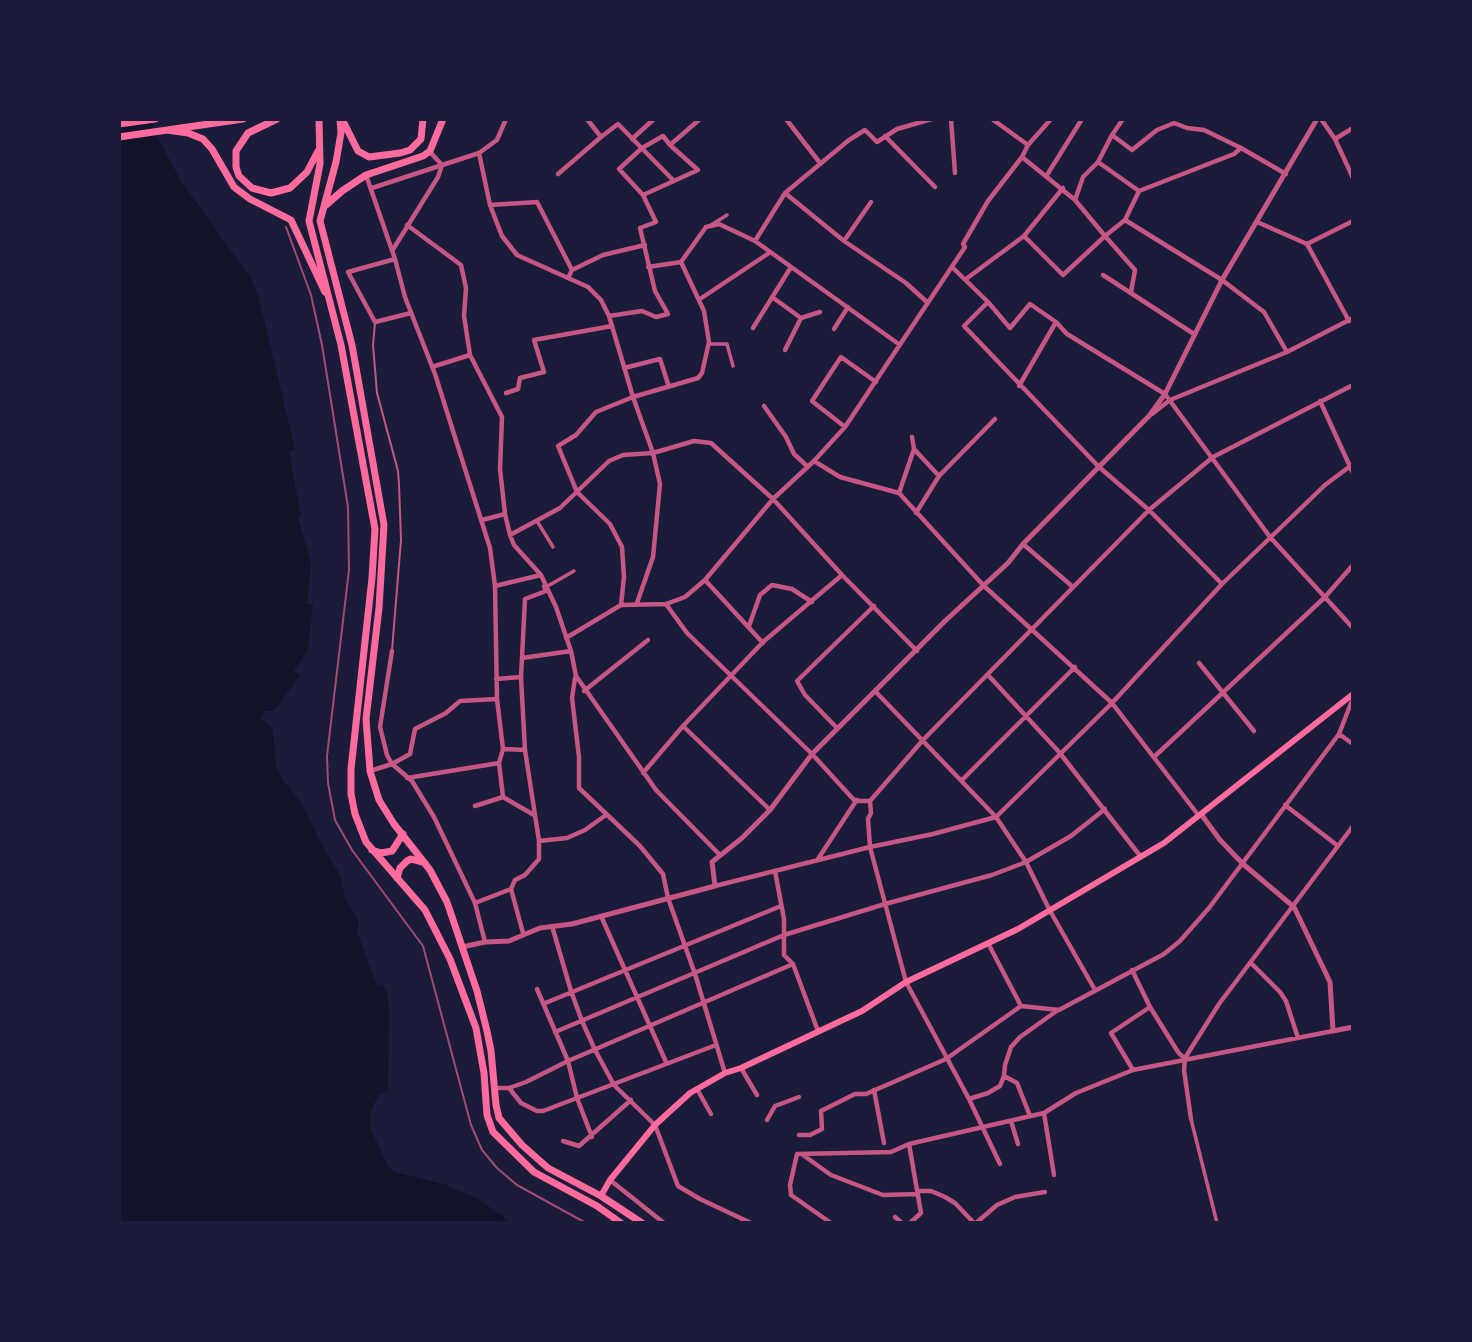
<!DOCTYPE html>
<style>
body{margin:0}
#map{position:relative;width:1472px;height:1342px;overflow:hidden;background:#1b1b3a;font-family:"Varela Round",sans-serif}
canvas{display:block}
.frame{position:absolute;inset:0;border:121px solid #1b1b3a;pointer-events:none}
</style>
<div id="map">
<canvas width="1472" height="1342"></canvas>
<div class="frame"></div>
</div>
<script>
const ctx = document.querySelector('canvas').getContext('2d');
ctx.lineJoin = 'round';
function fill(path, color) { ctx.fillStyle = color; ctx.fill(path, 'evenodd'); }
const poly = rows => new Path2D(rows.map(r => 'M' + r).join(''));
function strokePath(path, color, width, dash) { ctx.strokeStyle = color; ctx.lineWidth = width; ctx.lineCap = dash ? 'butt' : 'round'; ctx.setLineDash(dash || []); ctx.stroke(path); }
fill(poly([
 [119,119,150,119,160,142,181,181,250,277,258,294,295,449,289,452,301,517,298,517,311,564,307,604,313,604,308,649,294,671,299,676,274,711,264,711,261,721,265,721,273,730,276,766,283,781,302,803,320,842,340,875,345,898,359,922,357,932,377,986,383,984,387,992,389,1011,388,1090,380,1094,375,1102,370,1114,370,1127,387,1165,394,1172,447,1185,481,1201,512,1223,119,1223]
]), '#12122b');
strokePath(poly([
 [375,323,373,345,377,393,398,471,399,484,401,540,392,650]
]), '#c65784', 2);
strokePath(poly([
 [711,225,727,215],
 [709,344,727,344,733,366],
 [537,521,553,547],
 [546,587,574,571],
 [1191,1119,1217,1223]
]), '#c65784', 3.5);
strokePath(poly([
 [587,119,601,137,618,124,674,181],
 [786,119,820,163],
 [951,119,955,173],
 [992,119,1028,145],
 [1321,119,1335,139,1353,178],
 [1112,135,1132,150,1157,130,1174,123,1187,128,1204,130,1241,148,1286,174],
 [885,136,935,187],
 [632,139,654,119],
 [1335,139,1353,128],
 [479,153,490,205,502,236,517,255,588,287,601,300,609,316,633,397,653,453,660,484,653,557,637,603],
 [1022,157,1075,200,1105,236,1125,220,1139,191,1234,154,1241,148],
 [1098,162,1139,191],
 [558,174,601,137],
 [366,175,395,259,405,297,435,374,490,548,495,586,497,699,503,749,499,763,503,797,534,815],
 [1047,175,1082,119],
 [372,188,479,153,497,140,506,119],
 [785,193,844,241,906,283,928,303],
 [643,195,698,170,670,145],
 [1075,200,1083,177,1098,162,1112,135,1123,119],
 [490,205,537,202,572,270,568,278],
 [1125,220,1222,280,1264,312,1287,352],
 [1257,222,1307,244,1349,321],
 [407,225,461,265,466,288,464,316,470,355,502,417,500,469,505,514,510,535,514,545,541,575,556,607,571,651,576,676,656,790,720,855],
 [1024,236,1063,275,1105,236,1135,270,1131,292],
 [755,241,785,193,849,140,865,130,877,142,897,129,932,119],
 [844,241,871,202],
 [1307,244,1353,221],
 [392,251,438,177,442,165,430,152],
 [395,259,348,272,375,322,411,313],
 [681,262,706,227,719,224,755,241,900,345],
 [648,267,681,262],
 [952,267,988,302,1010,328,1030,304,1056,322,1067,334,1165,394,1270,537,1353,628],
 [572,270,603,255,645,245],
 [1103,275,1194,334],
 [966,279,1024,236,1063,188],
 [772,297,801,318],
 [700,299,769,253],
 [988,302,964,326,1099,467,1149,510,1222,584],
 [609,316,642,311,656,317,668,314,655,291,640,228,656,222,643,195,619,169,642,148,663,136,670,145,700,119],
 [753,328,791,267],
 [834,329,848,307],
 [785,350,801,318,820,312],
 [432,367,470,355],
 [624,368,660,359,669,387],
 [1019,386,1056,322],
 [506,393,518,389,520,378,544,372,534,340,612,326],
 [1320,401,1353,473],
 [764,406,786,437,794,454,808,467],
 [1152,414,1170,400,1287,352,1353,318],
 [845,427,812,401,841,357,876,382],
 [912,437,914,449,939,476],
 [814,461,840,477,899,493,983,585,1112,703,1199,816],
 [899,493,914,449],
 [916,513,939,476,995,419],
 [482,520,505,514],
 [510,535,560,508,609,461,623,455,653,453,694,441,711,443,773,499,842,575,917,651],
 [1023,544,1073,587],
 [705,580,763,643],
 [495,586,541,575],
 [666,604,687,633,812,754,854,800,857,800],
 [621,605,624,577,622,547,610,524,577,492,558,446,576,435,596,412,633,397,698,378,702,373,709,342,704,311,681,262],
 [749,626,760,595,772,585,792,589,812,602],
 [566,638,621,605,666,604,685,597,705,580,773,499,814,461,845,427,965,247,963,244,988,201,1022,157,1028,145,1051,119],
 [392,651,380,727,387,755,392,764,412,781,434,817,475,903,485,942],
 [522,658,571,651],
 [1199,663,1254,731],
 [988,675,1059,752,1141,857],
 [575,678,572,698,579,757,579,788,640,846,663,874,668,898,695,974,725,1073],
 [496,679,521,677],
 [584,691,648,640],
 [875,691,996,817,1026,862,1049,909,1095,990],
 [683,726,770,810],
 [837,728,805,695,797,681,874,606],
 [1339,734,1353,744],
 [503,749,525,750],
 [1154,757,1324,598,1353,565],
 [370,771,392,764,410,754,415,729,446,713,460,701,497,699],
 [643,773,683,726,763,642,842,575],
 [407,778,499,763],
 [962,780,1075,667],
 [870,801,871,813,868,819,870,847,906,982,969,1099,1000,1164],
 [1285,805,1338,846],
 [475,806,503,797],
 [539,841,567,838,585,830,606,815],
 [818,859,856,801,870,801,923,740,1149,510,1213,457,1353,385],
 [775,871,784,919,784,955,793,964,818,1031],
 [715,886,870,847,933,834,996,817,1112,703,1222,584,1325,485,1353,464],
 [475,903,511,889],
 [601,916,666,1062],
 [552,926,571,991,582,1021,595,1050,614,1085,655,1125,678,1186,700,1199,751,1223],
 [523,933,511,889,515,880,525,875,539,859,539,841,525,750,521,677,525,599,546,591,544,586],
 [989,945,1021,1006],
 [1251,963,1280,992,1286,1001,1298,1038],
 [1132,970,1150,1007,1178,1052,1184,1058],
 [537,989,568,1061,577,1098,592,1137],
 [543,1004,781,906],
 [555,1032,784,935,885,904,992,875,1026,862,1071,836,1105,809],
 [741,1068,757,1095],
 [1133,1070,1111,1033,1150,1007],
 [496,1088,509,1088,526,1082,568,1061,793,964],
 [509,1088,521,1103,537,1111,543,1111,716,1045],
 [697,1089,711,1114],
 [874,1090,884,1143],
 [969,1099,988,1093,1000,1086,1004,1076],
 [1044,1113,1054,1175],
 [1030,1116,1017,1083,1004,1076,1005,1065,1011,1047,1020,1037,1058,1010],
 [1191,1119,1184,1070,1185,1058,1219,1004,1353,826],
 [767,1120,775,1106,799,1097],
 [1011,1121,1018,1144],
 [799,1135,810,1135,822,1129,821,1111,855,1094,866,1094,946,1059,1021,1006,1059,1010,1164,954,1180,941,1209,908,1339,734,1353,698],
 [563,1141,579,1146,631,1100],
 [909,1144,921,1213,910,1223],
 [803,1155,831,1175,883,1195,918,1194],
 [610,1180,664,1223],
 [918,1191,931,1191,945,1197,955,1203,974,1223],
 [895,1217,902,1223],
 [831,1223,791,1195,790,1185,797,1154,891,1152,909,1144,1044,1113,1076,1093,1133,1070,1333,1031],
 [976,1223,997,1205,1015,1197,1045,1192]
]), '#c65784', 4.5);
strokePath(poly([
 [1201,814,1220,840,1243,864,1294,907,1330,982,1333,1031,1353,1027],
 [462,947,485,942,509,941,540,928,572,924,715,886,712,862,742,838,770,810,812,754,945,621,1008,563,1023,544,1149,416,1165,394,1222,280,1317,119]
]), '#c65784', 5);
strokePath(poly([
 [601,1196,610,1180,655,1125,690,1093,725,1073,741,1068,862,1011,906,982,1018,929,1164,843,1353,694]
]), '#ff6b9d', 6);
strokePath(poly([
 [277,119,248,133,236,151,236,167,239,176,252,188,271,193,290,188,307,172,318,151],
 [319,119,320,164,309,221,341,345,375,529,372,578,351,769,351,794,355,814,366,842,425,910,450,959,476,1028,484,1073,487,1115,493,1132,534,1172,597,1206,621,1223],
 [340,119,341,133,336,162,320,221,352,345,384,525,379,608,366,719,370,771,379,800,394,824,430,870,447,902,477,991,487,1031,491,1051,496,1105,499,1118,522,1145,548,1168,601,1196,642,1223],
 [342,119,358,151,369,157,400,153,410,150,421,139,423,119],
 [119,124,155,119],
 [167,130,188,133,203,139,212,149,234,187,250,199,291,220,325,292],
 [119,137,243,119],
 [326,205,342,191,366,175,423,156,430,151,443,119],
 [372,850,381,853,392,851,403,834],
 [397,878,400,868,407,861,411,859,425,863]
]), '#ff6b9d', 7);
strokePath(poly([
 [286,227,311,295,322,345,348,507,349,570,327,756,328,783,335,820,352,850,423,946,471,1125,482,1150,497,1168,517,1185,586,1223]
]), '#a44b75', 2);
</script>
